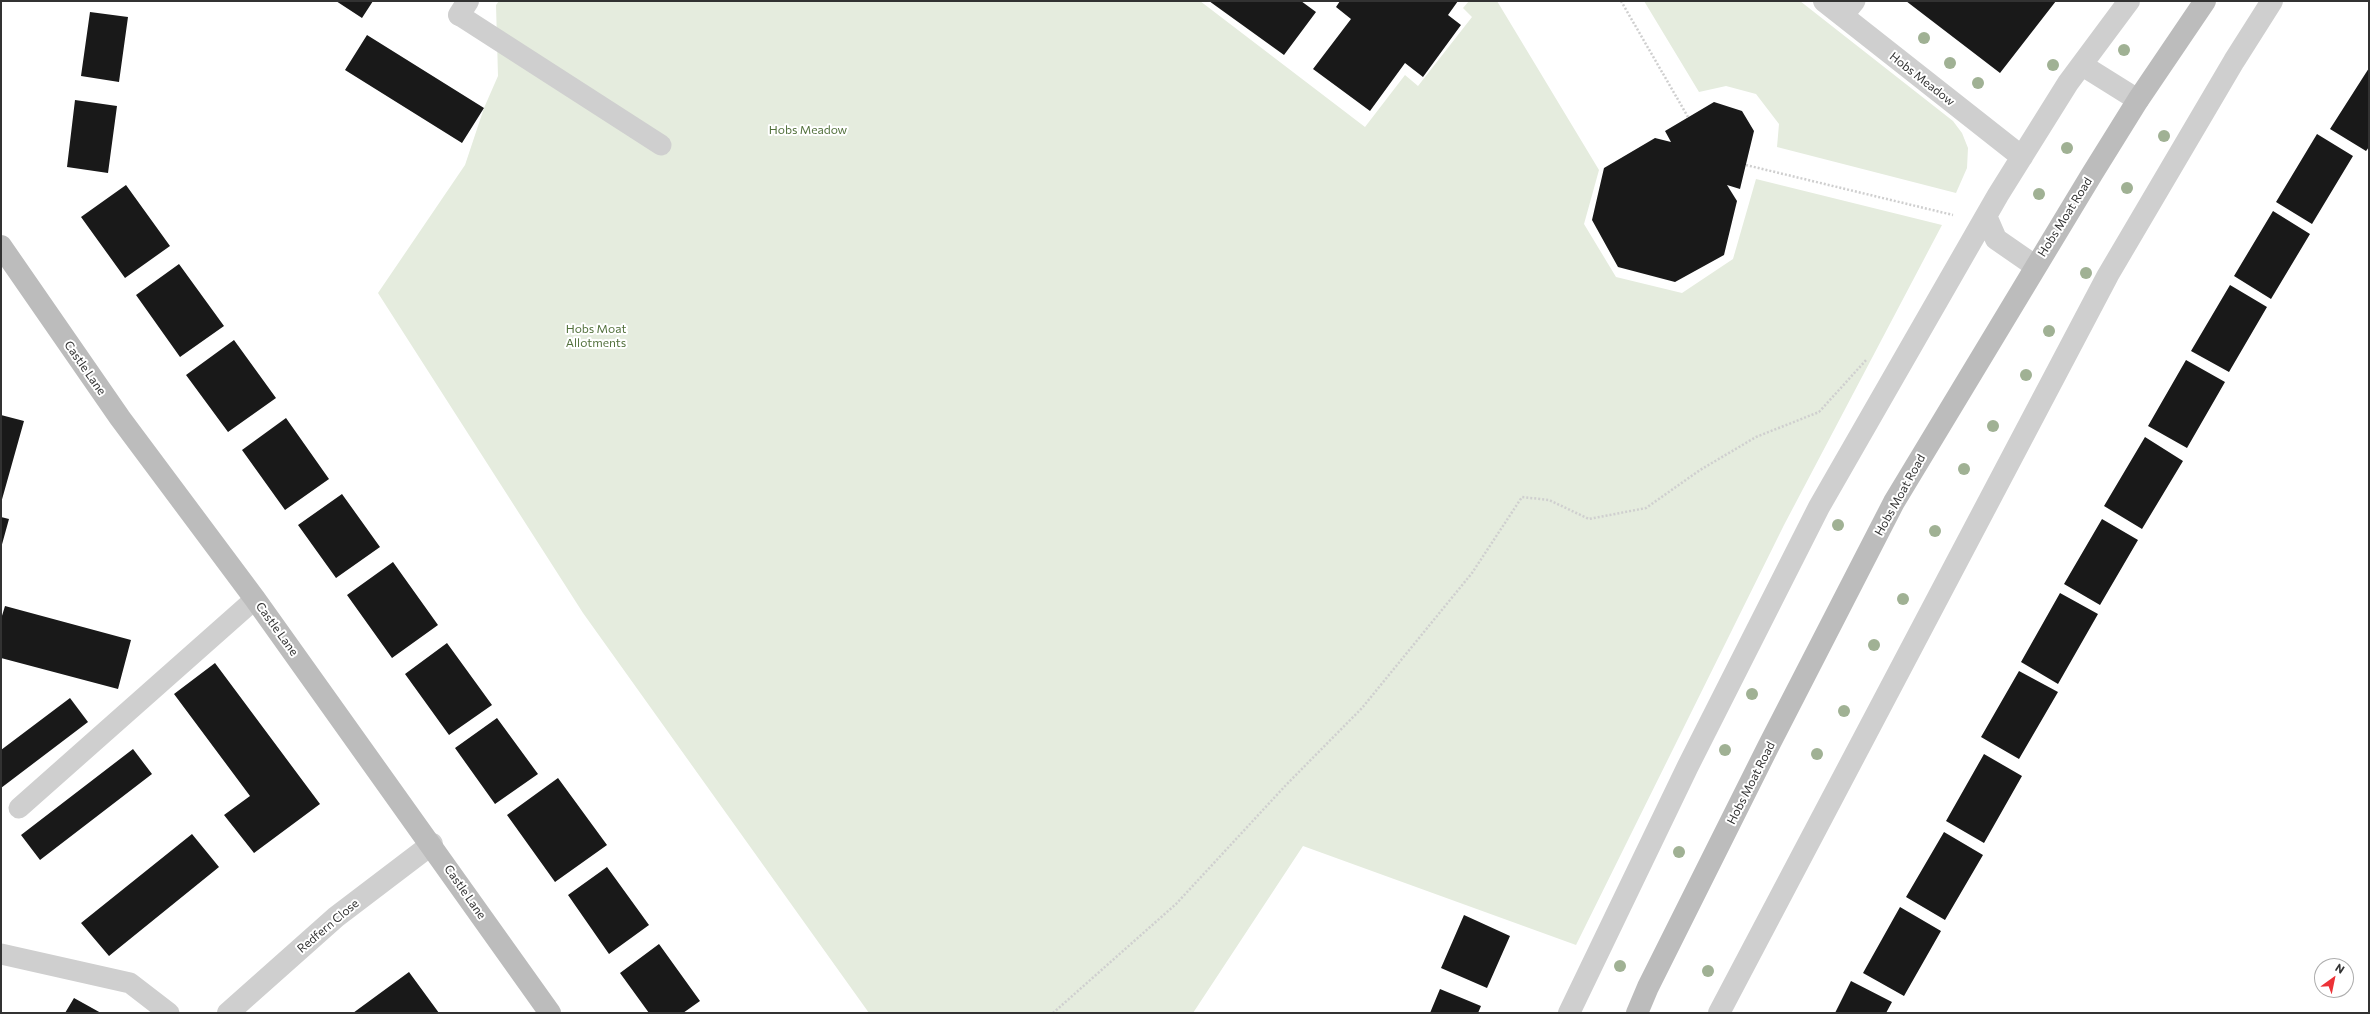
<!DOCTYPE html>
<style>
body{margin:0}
#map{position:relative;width:2370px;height:1014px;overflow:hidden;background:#fff;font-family:Commissioner,sans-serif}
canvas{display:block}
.frame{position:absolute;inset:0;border:2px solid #323232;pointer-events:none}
.north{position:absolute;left:2314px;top:958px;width:40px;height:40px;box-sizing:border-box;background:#fff;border:1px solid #adadad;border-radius:50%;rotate:33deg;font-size:11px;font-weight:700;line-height:16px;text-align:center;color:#323232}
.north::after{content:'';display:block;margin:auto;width:14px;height:18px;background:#ec3237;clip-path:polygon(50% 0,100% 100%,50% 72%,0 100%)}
</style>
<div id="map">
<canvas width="2370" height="1014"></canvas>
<div class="frame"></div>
<div class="north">N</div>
</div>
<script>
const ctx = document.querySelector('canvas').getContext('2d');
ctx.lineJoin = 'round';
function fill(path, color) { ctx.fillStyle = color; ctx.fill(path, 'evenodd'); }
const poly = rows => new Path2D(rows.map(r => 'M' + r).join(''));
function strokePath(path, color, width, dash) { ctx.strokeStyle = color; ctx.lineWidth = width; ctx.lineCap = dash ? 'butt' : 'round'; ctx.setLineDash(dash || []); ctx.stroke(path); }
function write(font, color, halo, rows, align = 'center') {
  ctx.font = font + ' Commissioner,sans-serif'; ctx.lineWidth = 4; ctx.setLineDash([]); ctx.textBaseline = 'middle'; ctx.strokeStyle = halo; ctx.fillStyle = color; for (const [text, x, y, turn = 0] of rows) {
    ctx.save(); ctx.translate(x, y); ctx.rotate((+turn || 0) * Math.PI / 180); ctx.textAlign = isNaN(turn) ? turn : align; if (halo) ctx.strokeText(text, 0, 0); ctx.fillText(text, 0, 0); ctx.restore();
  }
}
fill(poly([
 [499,1,1200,1,1365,127,1405,75,1418,86,1472,17,1463,8,1469,1,1497,1,1599,170,1584,224,1616,277,1682,293,1733,259,1756,179,1942,225,1784,525,1576,945,1303,846,1193,1013,869,1013,583,613,378,293,465,165,484,108,498,76,496,5],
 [1644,1,1800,1,1953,121,1962,133,1968,148,1967,168,1956,193,1777,147,1779,124,1756,94,1726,86,1699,92]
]), '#e5ecde');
fill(poly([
 [336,1,373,1,362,18],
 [1209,1,1301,1,1316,12,1284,55],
 [1340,1,1458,1,1448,15,1461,25,1423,77,1405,63,1370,111,1313,69,1351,19,1336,7],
 [1906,1,2056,1,2000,73],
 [90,12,128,17,119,82,81,76],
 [367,35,484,108,462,143,345,70],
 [2369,68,2369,147,2366,151,2330,129],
 [75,100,117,106,108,173,67,167],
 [1714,102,1742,111,1754,131,1740,189,1727,185,1737,201,1724,255,1675,282,1618,267,1592,220,1604,168,1655,138,1671,142,1665,131],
 [2317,134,2353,156,2312,224,2276,202],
 [126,185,170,246,125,278,81,217],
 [2273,211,2310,234,2271,299,2234,276],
 [179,264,224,326,180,357,136,295],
 [2230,285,2267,307,2229,372,2191,351],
 [234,340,276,398,228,432,186,375],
 [2186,360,2225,382,2187,448,2148,426],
 [1,415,24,421,1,503],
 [286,418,329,479,285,510,242,450],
 [2145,437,2183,461,2142,529,2104,506],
 [342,494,380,547,336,578,298,525],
 [1,517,9,519,1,548],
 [2102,519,2138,540,2100,605,2064,584],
 [393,562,438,625,392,658,347,595],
 [2060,593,2098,614,2058,684,2021,662],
 [5,606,131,640,118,689,1,658,1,619],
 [447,643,492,705,449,735,405,674],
 [215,663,320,804,254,853,224,815,250,796,174,694],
 [2019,671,2058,692,2019,759,1981,737],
 [70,698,88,722,1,788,1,750],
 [497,718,538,774,495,804,455,748],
 [133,749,152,774,40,860,21,835],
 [1984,754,2022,776,1984,843,1946,821],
 [558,778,607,845,555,882,507,815],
 [1944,832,1983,855,1945,920,1906,897],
 [192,834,219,867,109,956,81,923],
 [607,867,649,925,609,954,568,895],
 [1900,907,1941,931,1904,996,1863,973],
 [1464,915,1510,936,1487,988,1441,968],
 [659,944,700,1001,683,1013,649,1013,620,973],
 [409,972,439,1013,353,1013],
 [1851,981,1892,1002,1886,1013,1835,1013],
 [1440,989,1481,1006,1478,1013,1430,1013],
 [74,998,101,1013,65,1013]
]), '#191919');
strokePath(poly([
 [1621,1,1688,117],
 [1746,165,1953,215],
 [1053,1013,1176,904,1286,785,1362,708,1472,573,1522,497,1549,500,1589,519,1646,508,1700,470,1756,437,1819,412,1867,359]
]), '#cfcfcf', 2.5, [2, 2]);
strokePath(poly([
 [459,15,661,145],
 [1843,16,1855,1],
 [19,808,255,599],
 [1,954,130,983,169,1013]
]), '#cfcfcf', 21);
strokePath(poly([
 [1824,1,2022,157],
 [459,15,468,1],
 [2082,65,2138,100],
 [1986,216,1996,239,2035,266],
 [228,1013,336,917,432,844],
 [1569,1013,1688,766,1819,507,1998,195,2068,83,2129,1],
 [1719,1013,2108,275,2234,61,2272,1]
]), '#cfcfcf', 22);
strokePath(poly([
 [1,246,120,418,255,599,550,1013],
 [1637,1013,1648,987,1768,747,1894,502,2092,174,2138,100,2205,1]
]), '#bcbcbc', 22);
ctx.fillStyle = '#a0b194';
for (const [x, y] of [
 [1924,38],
 [2124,50],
 [1950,63],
 [2053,65],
 [1978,83],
 [2164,136],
 [2067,148],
 [2127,188],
 [2039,194],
 [2086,273],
 [2049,331],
 [2026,375],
 [1993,426],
 [1964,469],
 [1838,525],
 [1935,531],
 [1903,599],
 [1874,645],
 [1752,694],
 [1844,711],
 [1725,750],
 [1817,754],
 [1679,852],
 [1620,966],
 [1708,971]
]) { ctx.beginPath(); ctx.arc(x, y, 6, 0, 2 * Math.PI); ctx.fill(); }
write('12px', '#323232', '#fff', [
 ["Hobs Meadow",1922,79,38],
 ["Hobs Moat Road",2065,217,-58],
 ["Castle Lane",85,368,55],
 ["Hobs Moat Road",1900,495,-61],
 ["Castle Lane",277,629,54],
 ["Hobs Moat Road",1751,783,-63],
 ["Castle Lane",465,892,55],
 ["Redfern Close",328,926,-40]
]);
write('12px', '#53713d', '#fff', [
 ["Hobs Meadow",808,130],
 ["Hobs Moat",596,329],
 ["Allotments",596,343]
]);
</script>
